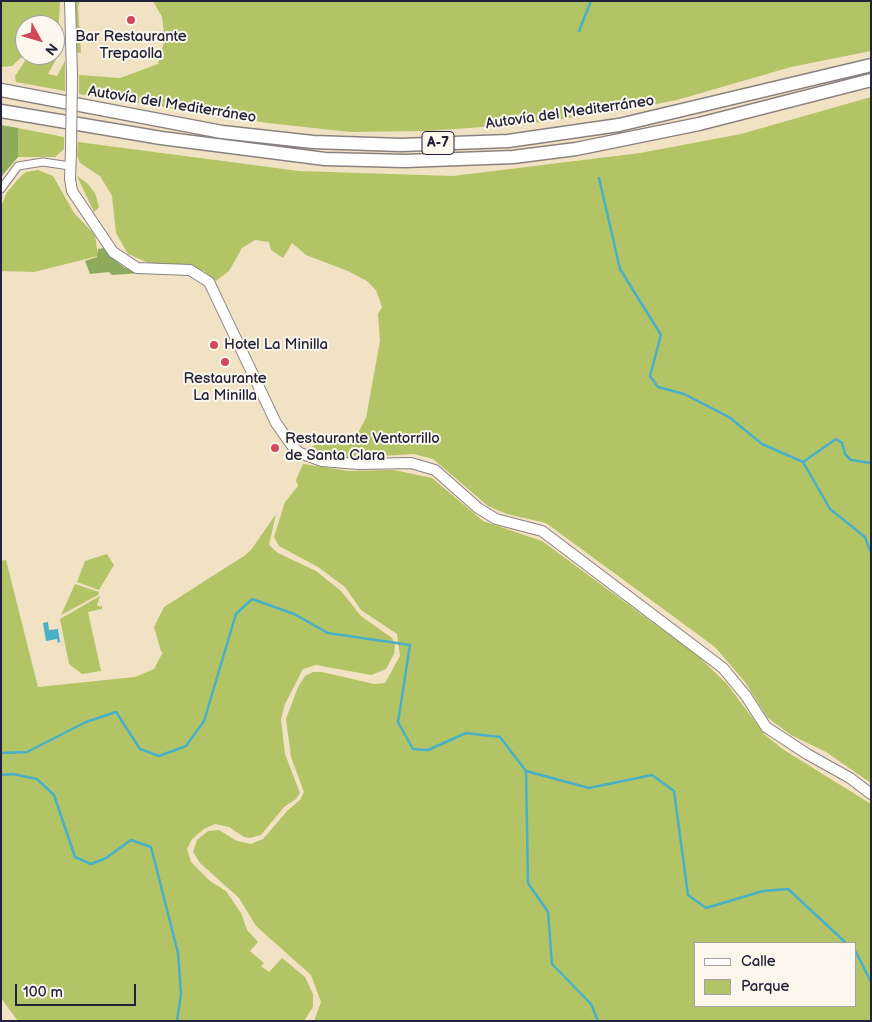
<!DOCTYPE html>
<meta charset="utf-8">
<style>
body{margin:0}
#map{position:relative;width:872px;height:1022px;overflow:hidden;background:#f1e2c4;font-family:"Balsamiq Sans",sans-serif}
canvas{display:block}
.frame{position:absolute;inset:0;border:2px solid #22223b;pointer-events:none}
.legend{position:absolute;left:694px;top:942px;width:162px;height:65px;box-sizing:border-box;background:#fbf7ec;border:1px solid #a4a2a5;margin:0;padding:6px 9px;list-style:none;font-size:15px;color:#22223b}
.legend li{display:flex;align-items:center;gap:10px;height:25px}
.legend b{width:25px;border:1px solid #a4a2a5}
.north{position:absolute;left:15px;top:15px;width:50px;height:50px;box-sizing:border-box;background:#fbf7ec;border:1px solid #a4a2a5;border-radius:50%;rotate:129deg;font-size:14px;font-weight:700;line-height:20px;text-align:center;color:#22223b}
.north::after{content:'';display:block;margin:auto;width:18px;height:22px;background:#d1495b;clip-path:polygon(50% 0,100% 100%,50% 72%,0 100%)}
.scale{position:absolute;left:15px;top:984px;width:121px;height:22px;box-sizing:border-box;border:2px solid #22223b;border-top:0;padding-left:6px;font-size:15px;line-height:18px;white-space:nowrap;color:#22223b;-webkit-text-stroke:4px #fbf7ec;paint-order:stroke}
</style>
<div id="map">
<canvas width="872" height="1022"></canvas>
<div class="frame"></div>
<ul class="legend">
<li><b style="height:6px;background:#fff"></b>Calle</li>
<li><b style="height:14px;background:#b3c467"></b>Parque</li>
</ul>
<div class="north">N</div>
<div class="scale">100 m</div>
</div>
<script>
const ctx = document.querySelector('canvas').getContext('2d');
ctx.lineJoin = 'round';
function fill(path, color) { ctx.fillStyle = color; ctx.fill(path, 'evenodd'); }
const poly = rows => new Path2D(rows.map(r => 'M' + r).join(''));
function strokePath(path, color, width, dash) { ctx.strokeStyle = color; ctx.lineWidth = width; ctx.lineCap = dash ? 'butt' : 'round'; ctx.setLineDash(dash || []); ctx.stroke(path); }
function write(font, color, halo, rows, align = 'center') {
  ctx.font = font + ' "Balsamiq Sans",sans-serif'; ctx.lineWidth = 4; ctx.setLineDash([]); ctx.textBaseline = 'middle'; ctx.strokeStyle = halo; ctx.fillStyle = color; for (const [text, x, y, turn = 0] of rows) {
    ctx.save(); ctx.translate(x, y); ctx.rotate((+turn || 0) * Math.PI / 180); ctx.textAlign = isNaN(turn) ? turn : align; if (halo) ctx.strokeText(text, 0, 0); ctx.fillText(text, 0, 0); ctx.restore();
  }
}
fill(poly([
 [1,1,60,1,58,41,55,42,55,25,25,25,25,54,12,66,2,67],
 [74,1,80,1,78,7,81,53,76,52],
 [153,1,871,1,871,51,791,67,677,100,614,112,526,124,427,131,350,132,268,123,79,94,79,75,120,78,158,64,164,42,164,32,162,17],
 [59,48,61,50,48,74,57,76,65,61,65,91,16,82,15,76,27,58,32,55,55,55,55,49],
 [871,97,871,783,826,752,791,735,767,717,745,682,715,647,546,523,507,514,488,506,433,459,414,454,347,458,325,455,309,449,317,443,322,446,335,438,343,441,351,438,359,431,366,418,380,341,378,314,382,307,376,290,367,281,348,271,306,255,292,243,283,258,271,250,269,242,255,240,242,248,229,271,216,281,204,271,190,266,151,264,128,254,116,233,112,196,100,176,80,163,77,156,78,142,299,171,453,176,640,153,741,134],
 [18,128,64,137,64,149,55,157,18,157],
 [38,170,53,176,74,213,95,235,98,256,34,272,1,271,2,204,7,192,20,177,26,172],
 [77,176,87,183,95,193,99,207,94,212],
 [303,464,349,471,394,470,432,478,483,521,542,541,698,656,727,684,765,735,784,750,871,804,871,1021,314,1021,321,1002,311,975,256,926,239,898,200,863,193,852,197,840,208,831,219,830,237,841,251,844,263,839,288,810,300,800,304,792,291,757,286,719,298,687,305,676,313,672,322,672,374,684,385,683,400,656,397,634,361,610,345,587,318,567,279,546,274,537,285,502,298,486,296,480],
 [696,943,856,943,856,1006,696,1006],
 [276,514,269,545,278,553,316,571,341,591,361,616,392,638,395,644,394,654,386,669,371,675,316,665,303,669,285,704,281,719,285,754,300,793,296,799,284,807,261,835,250,838,244,837,229,827,215,824,204,829,192,839,187,849,191,862,210,881,226,891,241,913,247,930,258,942,250,951,264,963,261,966,269,972,282,958,305,977,313,994,313,1007,304,1021,18,1021,1,998,1,561,6,560,38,687,135,677,154,669,163,652,161,651,154,627,164,607,244,556,251,550],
 [107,554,114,565,99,590,77,582,85,561],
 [75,584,99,592,98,595,61,615],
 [100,596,97,605,100,607,102,605,102,609,88,612,101,671,82,674,69,664,60,619]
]), '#b3c467');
fill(poly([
 [1,125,18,128,18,157,1,177],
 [104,248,112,258,125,268,141,273,112,275,109,272,90,274,85,261,97,257,98,249]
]), '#8eaa5c');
fill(poly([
 [48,622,49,630,58,629,60,642,58,643,57,639,46,641,43,623]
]), '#48b0c7');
strokePath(poly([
 [579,31,591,1],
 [599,178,620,269,661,335,650,376,658,387,684,394,729,417,762,444,803,462,836,439,842,443,845,454,851,460,871,463],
 [803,462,830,509,865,537,871,553],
 [1,753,27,752,86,722,116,712,140,749,159,756,186,746,204,721,236,614,252,599,294,614,328,633,410,645,398,722,413,749,428,750,466,733,500,737,526,771,589,788,652,775,674,791,688,895,706,908,763,891,788,889,846,943],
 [526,771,528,883,548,912,552,964,591,1004,598,1021],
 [1,775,13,774,37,779,54,795,75,857,91,864,106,858,131,840,151,847,178,953,181,994,177,1021],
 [856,952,871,982]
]), '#48b0c7', 2.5);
const street = poly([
 [1,189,18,166,43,162,70,166]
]);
const secondary = poly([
 [70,1,72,76],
 [71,150,70,179,72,191,113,252,137,268,190,270,209,282,276,423,293,447,300,453,322,461,358,464,411,463,435,470,478,508,496,519,542,531,723,668,746,696,766,727,807,754,850,778,871,794]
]);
const highway = poly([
 [1,90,222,132,313,142,401,145,508,141,619,125,871,65],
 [1,111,161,138,325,159,405,161,513,157,576,149,699,124,871,80]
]);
strokePath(street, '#8a8280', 9);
strokePath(secondary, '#8a8280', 12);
strokePath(highway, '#8a8280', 15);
strokePath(street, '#fff', 7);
strokePath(secondary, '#fff', 10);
strokePath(highway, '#fff', 12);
const secondaryBridge = poly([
 [71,150,72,76]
]);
strokePath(secondaryBridge, '#8a8280', 12, []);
strokePath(secondaryBridge, '#fff', 10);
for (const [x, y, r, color] of [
 [131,20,5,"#d1495b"],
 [214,345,5,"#d1495b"],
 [225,362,5,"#d1495b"],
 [275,448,5,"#d1495b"]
]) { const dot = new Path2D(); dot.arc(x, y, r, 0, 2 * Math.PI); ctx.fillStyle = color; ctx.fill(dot); strokePath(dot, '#fbf7ec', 2); }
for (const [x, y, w] of [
 [438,143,32]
]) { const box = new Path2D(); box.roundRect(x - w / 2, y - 11.5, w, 23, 4); ctx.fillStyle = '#fbf7ec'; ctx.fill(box); strokePath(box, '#22223b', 1); }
write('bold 14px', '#22223b', null, [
 ["A-7",438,143]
]);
write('15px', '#22223b', '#fbf7ec', [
 ["Bar Restaurante",131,37],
 ["Trepaolla",131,54],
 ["Hotel La Minilla",224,345,"left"],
 ["Restaurante",225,379],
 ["La Minilla",225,396],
 ["Restaurante Ventorrillo",285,439,"left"],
 ["de Santa Clara",285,456,"left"]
]);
write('15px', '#22223b', '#fbf7ec', [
 ["Autovía del Mediterráneo",172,105,9],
 ["Autovía del Mediterráneo",570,113,-8]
]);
</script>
